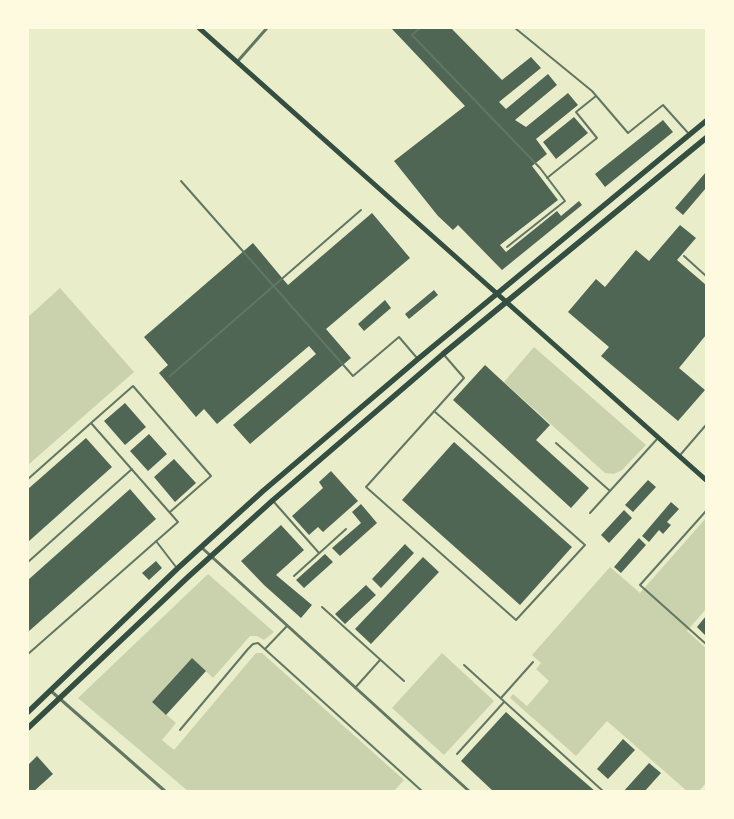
<!DOCTYPE html>
<style>
body{margin:0}
#map{position:relative;width:734px;height:819px;overflow:hidden;background:#e9edc9;font-family:"DejaVu Sans",sans-serif}
canvas{display:block}
.frame{position:absolute;inset:0;border:29px solid #fefae0;pointer-events:none}
</style>
<div id="map">
<canvas width="734" height="819"></canvas>
<div class="frame"></div>
</div>
<script>
const ctx = document.querySelector('canvas').getContext('2d');
ctx.lineJoin = 'round';
function fill(path, color) { ctx.fillStyle = color; ctx.fill(path, 'evenodd'); }
const poly = rows => new Path2D(rows.map(r => 'M' + r).join(''));
function strokePath(path, color, width, dash) { ctx.strokeStyle = color; ctx.lineWidth = width; ctx.lineCap = dash ? 'butt' : 'round'; ctx.setLineDash(dash || []); ctx.stroke(path); }
fill(poly([
 [60,288,134,372,28,465,28,317],
 [534,347,646,445,622,470,614,474,605,473,504,382],
 [706,518,706,609,687,631,706,648,706,783,699,791,687,791,607,721,576,756,510,698,513,694,527,706,549,681,536,669,541,663,532,655,610,567,640,593],
 [208,574,274,632,264,640,257,636,250,636,213,678,192,658,152,702,176,723,162,740,174,750,256,653,262,653,404,780,394,791,188,791,78,698],
 [442,653,494,701,444,755,392,708]
]), '#cad2ad');
fill(poly([
 [393,28,451,28,502,80,531,57,541,68,499,102,506,109,548,74,557,85,515,120,526,127,568,93,578,105,536,139,547,154,532,166,558,200,500,245,506,252,557,211,561,216,579,201,582,205,502,270,458,225,453,230,438,216,394,161,465,106,392,29],
 [574,117,588,133,556,159,543,142],
 [663,120,673,132,605,187,595,174],
 [706,172,706,188,683,215,675,208],
 [372,213,410,258,326,329,351,358,250,444,233,425,316,354,309,346,217,424,204,409,196,417,159,373,168,365,144,337,253,243,288,285],
 [680,225,696,238,677,260,706,285,706,335,679,368,705,390,678,421,601,356,609,347,568,312,596,279,605,287,636,250,649,261],
 [434,290,438,295,409,319,405,314],
 [385,300,391,308,364,331,358,324],
 [485,365,550,425,536,440,589,488,571,508,453,400],
 [125,403,146,427,125,445,104,421],
 [149,434,167,454,148,471,130,451],
 [86,438,112,467,28,542,28,489],
 [454,442,572,547,520,605,402,500],
 [174,459,196,483,175,502,154,477],
 [331,471,358,501,323,532,318,527,309,535,292,516,323,488,319,482],
 [648,480,656,487,633,512,625,505],
 [130,489,156,519,28,632,28,580],
 [671,502,679,509,667,522,671,525,663,534,659,530,649,542,642,536],
 [361,504,377,523,340,556,332,548,361,523,352,512],
 [624,510,632,518,609,543,601,535],
 [281,525,304,550,276,575,312,605,301,618,264,585,241,561],
 [639,538,646,545,621,573,614,567],
 [405,544,414,553,381,588,372,579],
 [325,554,333,562,304,588,296,580],
 [423,557,439,572,371,644,355,629],
 [156,561,162,568,149,580,142,573],
 [366,585,376,595,345,624,335,614],
 [706,616,706,636,697,627],
 [192,658,206,671,166,715,152,702],
 [506,712,565,765,596,792,494,792,461,761],
 [623,739,635,750,608,779,597,769],
 [37,756,53,774,33,792,28,792,28,765],
 [649,763,661,773,644,792,623,792]
]), '#4f6655');
strokePath(poly([
 [420,28,412,35,540,168,565,201,507,247],
 [515,28,592,91,628,133,663,105,689,134],
 [547,178,597,138,576,112,596,96],
 [181,181,353,376,399,337,417,358],
 [684,256,706,276],
 [170,376,361,210],
 [434,411,585,545,516,620,366,487,464,378,445,356],
 [91,423,133,386,211,476,170,512],
 [556,443,610,491],
 [681,454,706,425],
 [28,479,91,423,178,522,28,654],
 [274,502,319,553],
 [706,511,640,585,706,644],
 [590,513,658,438],
 [156,541,176,567],
 [28,562,132,469],
 [294,576,346,529],
 [322,607,404,681],
 [265,649,287,626],
 [464,665,604,792],
 [355,688,380,660],
 [501,698,533,662],
 [180,730,248,649,253,644,258,643,423,792],
 [457,754,504,702]
]), '#617663', 2);
strokePath(poly([
 [237,62,267,28],
 [201,547,470,792],
 [51,691,166,792]
]), '#617663', 3);
strokePath(poly([
 [199,28,706,480]
]), '#344e41', 5);
strokePath(poly([
 [28,712,178,568,263,491,418,359,706,121],
 [28,728,188,577,272,501,443,354,706,138]
]), '#344e41', 5.5);
</script>
